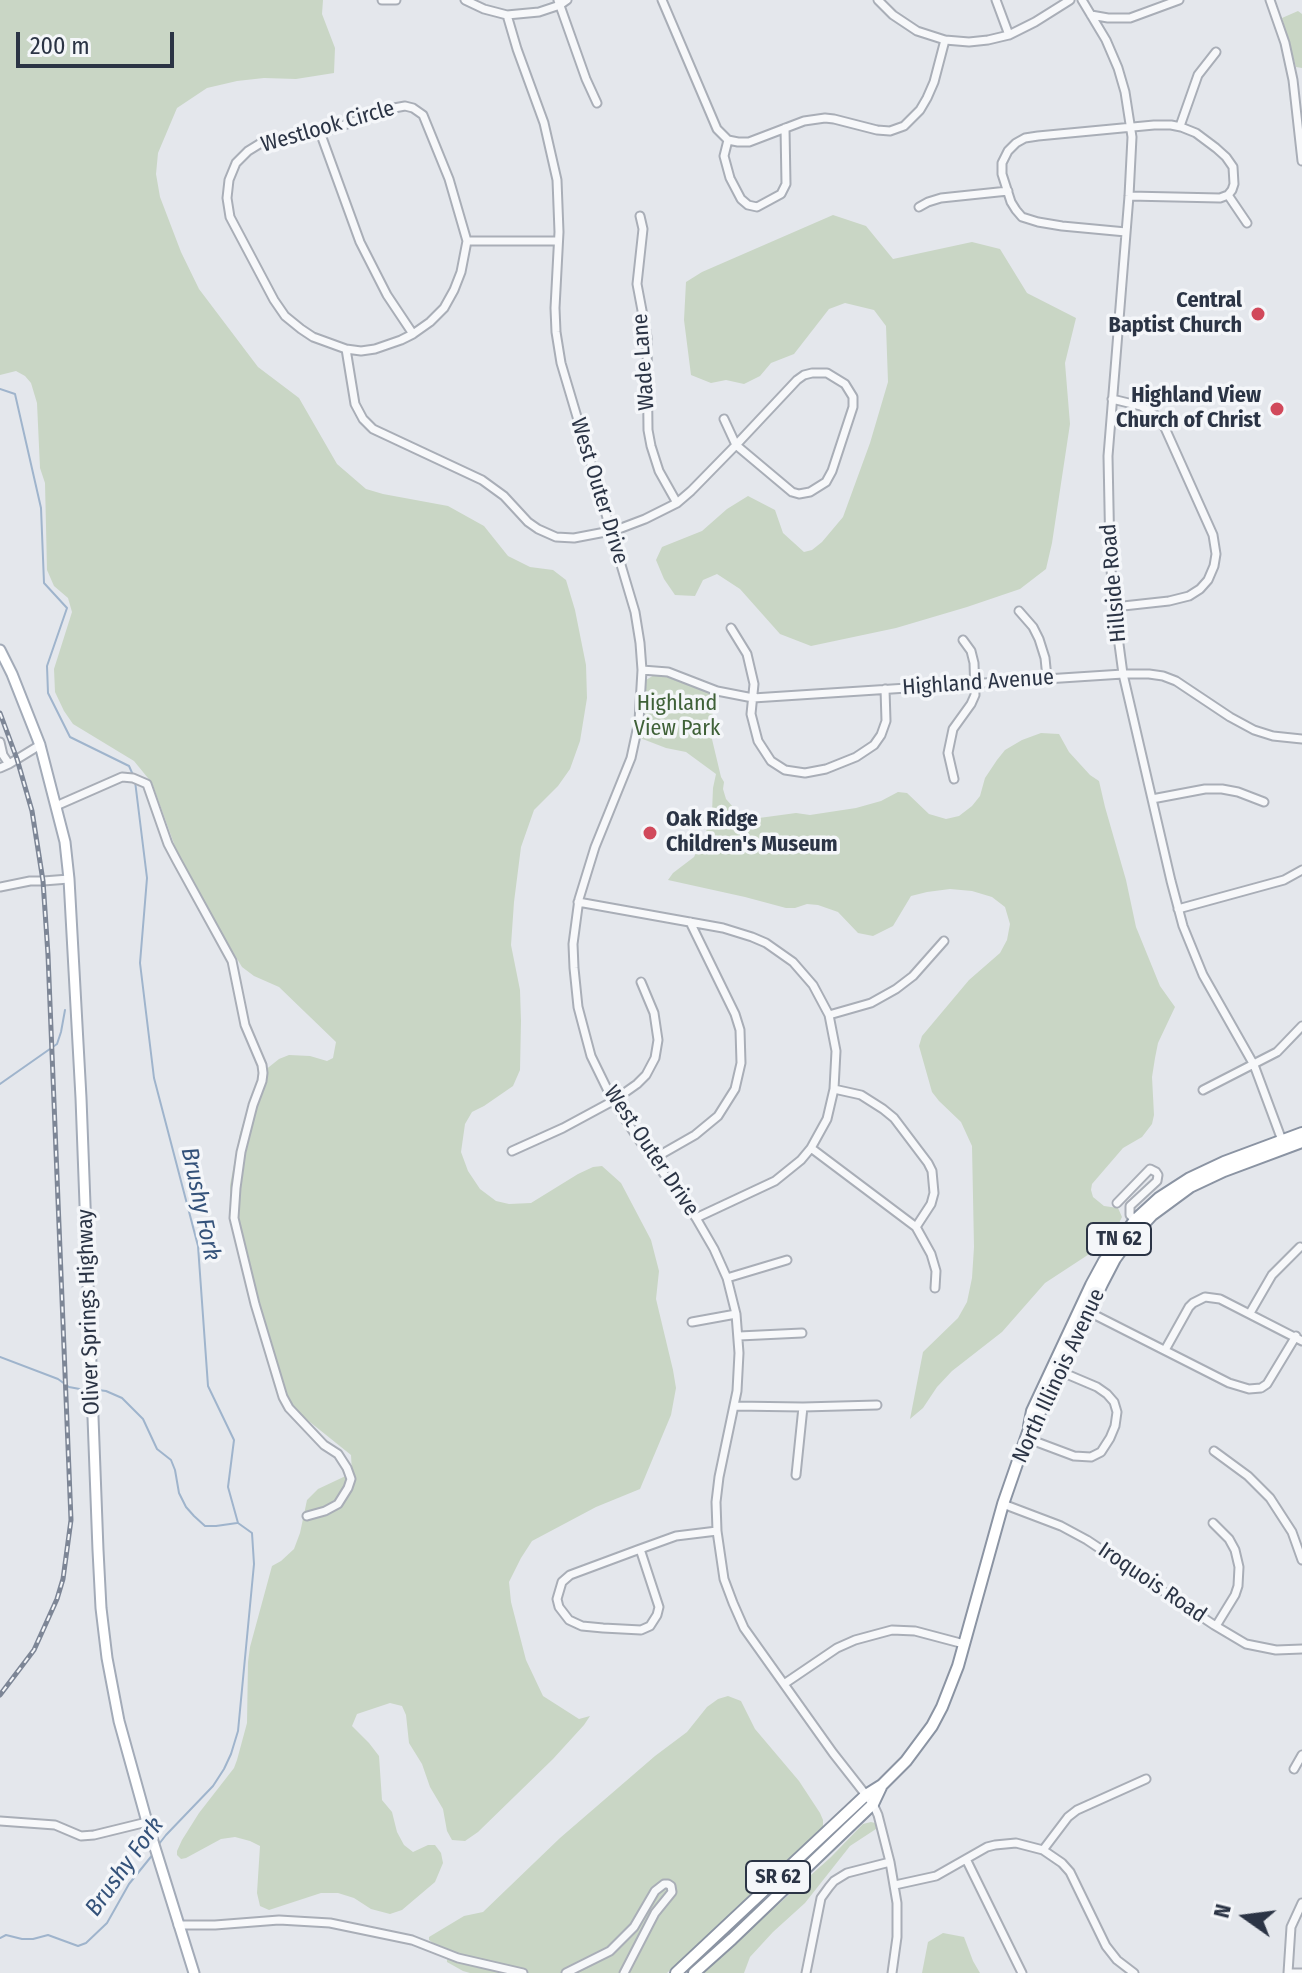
<!DOCTYPE html>
<style>
body{margin:0}
#map{position:relative;width:1302px;height:1973px;overflow:hidden;background:#e4e7ec;font-family:"Fira Sans Condensed",sans-serif}
canvas{display:block}
.north{position:absolute;left:1206px;top:1877px;width:80px;height:80px;-webkit-text-stroke:6px #f4f6f9;paint-order:stroke;rotate:284deg;font-size:22px;font-weight:700;line-height:32px;text-align:center;color:#2b3445}
.north::after{content:'';display:block;margin:auto;width:28px;height:36px;background:#2b3445;clip-path:polygon(50% 0,100% 100%,50% 72%,0 100%)}
.scale{position:absolute;left:16px;top:32px;width:158px;height:36px;box-sizing:border-box;border:4px solid #2b3445;border-top:0;padding-left:10px;font-size:24px;line-height:28px;white-space:nowrap;color:#2b3445;-webkit-text-stroke:6px #f4f6f9;paint-order:stroke}
</style>
<div id="map">
<canvas width="1302" height="1973"></canvas>
<div class="north">N</div>
<div class="scale">200 m</div>
</div>
<script>
const ctx = document.querySelector('canvas').getContext('2d');
ctx.lineJoin = 'round';
function fill(path, color) { ctx.fillStyle = color; ctx.fill(path, 'evenodd'); }
const poly = rows => new Path2D(rows.map(r => 'M' + r).join(''));
function strokePath(path, color, width, dash) { ctx.strokeStyle = color; ctx.lineWidth = width; ctx.lineCap = dash ? 'butt' : 'round'; ctx.setLineDash(dash || []); ctx.stroke(path); }
function write(font, color, halo, rows, align = 'center') {
  ctx.font = font + ' "Fira Sans Condensed",sans-serif'; ctx.lineWidth = 7; ctx.setLineDash([]); ctx.textBaseline = 'middle'; ctx.strokeStyle = halo; ctx.fillStyle = color; for (const [text, x, y, turn = 0] of rows) {
    ctx.save(); ctx.translate(x, y); ctx.rotate((+turn || 0) * Math.PI / 180); ctx.textAlign = isNaN(turn) ? turn : align; if (halo) ctx.strokeText(text, 0, 0); ctx.fillText(text, 0, 0); ctx.restore();
  }
}
fill(poly([
 [0,0,323,0,322,14,335,48,334,73,296,79,264,78,237,81,207,88,177,108,158,153,156,174,160,197,181,252,199,289,258,367,299,398,337,464,366,489,383,494,448,506,484,526,508,556,530,567,553,570,566,580,575,610,586,665,587,698,580,741,570,769,558,786,534,810,521,847,514,902,511,945,520,990,521,1021,520,1070,513,1086,484,1106,472,1112,465,1124,461,1152,468,1171,480,1189,496,1201,509,1204,531,1203,578,1174,593,1167,602,1166,621,1183,651,1240,659,1271,656,1299,673,1370,676,1388,671,1415,640,1489,596,1507,532,1541,521,1558,509,1582,511,1602,526,1660,543,1696,579,1719,590,1716,584,1725,553,1759,478,1832,465,1841,452,1840,447,1831,443,1809,430,1787,422,1764,409,1743,406,1715,402,1706,390,1703,357,1714,352,1726,369,1743,379,1756,382,1800,392,1812,397,1832,404,1845,413,1852,428,1845,435,1845,441,1853,443,1863,435,1882,402,1910,390,1914,371,1909,354,1898,338,1893,321,1893,269,1910,260,1906,257,1893,260,1846,250,1841,235,1837,221,1839,186,1858,181,1859,177,1855,177,1851,182,1840,199,1813,234,1768,237,1760,247,1723,248,1662,250,1647,272,1566,281,1561,294,1549,300,1533,307,1500,318,1489,352,1473,351,1455,290,1406,278,1383,231,1214,230,1185,240,1133,259,1075,279,1059,289,1055,310,1056,327,1061,333,1058,336,1042,279,987,254,976,242,967,207,909,177,852,152,783,134,761,73,724,64,711,55,692,54,669,72,612,68,598,54,586,47,570,45,483,40,468,37,403,31,383,25,376,16,371,0,375],
 [1298,11,1302,14,1302,68,1296,67,1282,18],
 [833,215,866,226,893,259,972,242,1000,249,1027,293,1076,318,1065,363,1070,424,1052,543,1046,569,1020,589,967,607,896,628,811,646,780,634,740,589,717,574,703,580,695,596,675,595,664,579,656,560,662,547,702,531,727,509,748,496,775,510,783,533,804,552,812,550,822,542,843,517,870,443,888,382,886,326,874,310,845,303,829,309,794,354,771,363,760,376,744,384,726,380,711,383,691,375,684,320,686,282,702,272],
 [654,675,667,676,714,695,711,735,721,777,724,782,723,789,726,799,739,814,746,817,759,818,796,813,810,815,856,808,881,801,898,792,907,793,929,814,946,819,959,816,972,806,980,796,985,778,997,760,1005,750,1022,740,1041,733,1059,734,1069,752,1090,775,1099,781,1105,807,1126,880,1136,927,1160,986,1175,1007,1158,1043,1155,1058,1152,1077,1154,1115,1152,1124,1142,1137,1123,1148,1092,1184,1091,1190,1093,1197,1104,1206,1118,1208,1122,1217,1117,1227,1103,1245,1045,1283,1002,1332,952,1371,937,1387,923,1408,910,1419,923,1352,958,1318,967,1302,972,1278,974,1247,972,1146,961,1122,939,1101,932,1092,919,1046,922,1036,969,980,1000,953,1007,940,1010,924,1005,907,992,897,972,891,950,889,927,892,911,896,893,926,873,936,858,933,838,912,818,905,807,904,795,908,786,908,745,897,668,880,673,873,694,857,706,832,712,812,713,788,716,774,686,752,666,748,640,738,646,680],
 [728,1696,741,1701,755,1729,799,1781,820,1813,823,1820,823,1827,667,1973,470,1973,463,1971,447,1962,447,1949,433,1943,429,1940,429,1937,464,1916,483,1912,560,1838,655,1756,687,1732,707,1707,718,1699],
 [871,1822,875,1823,879,1827,850,1846,805,1903,773,1932,750,1957,744,1973,702,1973,831,1857,863,1824],
 [943,1933,964,1937,973,1961,980,1973,922,1973,928,1942]
]), '#c9d6c5');
strokePath(poly([
 [0,389,15,394,41,508,44,583,67,608,47,666,48,693,70,737,129,766,133,775],
 [135,781,147,878,140,963,154,1078,198,1246,208,1386,234,1440,228,1487,238,1523,252,1533,254,1564,238,1731,231,1754,224,1769,213,1786,166,1835,159,1844],
 [0,1084,57,1044,61,1032,65,1010],
 [0,1357,58,1379,69,1387,85,1390],
 [98,1390,106,1391,122,1398,143,1419,157,1449,171,1460,175,1470,179,1493,186,1507,194,1516,205,1526,216,1526,237,1523],
 [0,1938,6,1935,22,1939,33,1939,48,1935,78,1946,86,1943,107,1923,129,1884,154,1853]
]), '#9fb4cc', 2);
const minor = poly([
 [382,0,396,0],
 [465,0,484,9,507,15,539,12,560,5,567,0],
 [558,0,586,79,597,103],
 [662,0,717,129,728,140,738,142,749,142,804,121,825,118,834,119,877,130,890,131,904,126,920,110,927,98,934,82,945,40],
 [878,0,893,15,917,31,945,40,969,42,988,40,1009,35,1035,22,1070,0],
 [996,0,1009,35],
 [1082,0,1106,40,1118,68,1125,92,1132,137,1129,196,1108,456,1110,557,1114,607,1123,674,1171,881,1183,926,1203,975,1254,1065,1283,1143],
 [1270,0,1285,43,1293,80,1302,161],
 [507,15,517,49,544,123,557,180,559,232,555,308,556,332,561,363,635,612,640,643,642,670,639,721,631,758,595,847,579,899,573,944,574,968,578,1007,591,1056,613,1101,637,1137,696,1218,714,1249,727,1278,736,1314,739,1353,737,1391,719,1477,716,1502,717,1531,724,1579,733,1603,744,1628,833,1753,873,1804,878,1815,890,1862,897,1903,897,1937,892,1973],
 [1091,15,1108,18,1130,18,1179,0],
 [405,106,413,108,423,115,449,179,467,241,461,272,454,290,444,308,430,322,413,334,401,340,375,349,361,351,346,349,313,337,301,329,285,316,274,300,230,217,227,198,229,180,236,163,248,151,261,143,273,139,332,129,394,108,405,106],
 [1180,126,1198,75,1216,52],
 [320,132,360,242,387,295,413,334],
 [728,140,724,156,730,178,741,199,748,205,757,207,781,194,786,184,785,128],
 [1228,195,1247,223],
 [1129,196,1220,198,1228,195],
 [919,207,928,202,941,198,1008,191],
 [640,216,643,229,637,284,647,337,648,430,651,446,659,471,677,503],
 [1126,232,1062,226,1038,222,1022,217,1016,210,1011,202,1002,174,1002,163,1008,151,1016,143,1025,138,1038,136,1154,125,1171,125,1181,127,1196,133,1216,148,1226,157,1233,167,1234,184,1232,190,1228,195],
 [467,241,558,241],
 [346,349,355,404,363,419,373,429,482,480,504,496,528,522,538,529,556,537,574,538,616,530,645,519,677,503,691,491,736,445,724,419],
 [812,373,827,373,845,384,853,397,853,407,832,471,826,482,810,492,799,494,792,492,736,445,797,380,804,375,812,373],
 [1112,399,1141,406,1155,415,1165,428,1213,535,1216,554,1214,566,1208,580,1200,589,1189,596,1169,601,1114,607],
 [1019,611,1033,627,1039,639,1045,658,1047,678],
 [731,628,747,654,754,684,751,714,758,741,771,761,785,770,805,773,826,769,856,757,874,745,881,735,886,721,885,689],
 [642,670,668,672,717,691,753,698,1123,674,1149,674,1163,676,1176,681,1230,717,1254,730,1273,736,1302,739],
 [0,742,3,755,9,764,0,768],
 [9,764,40,745],
 [954,779,948,753,953,729,971,704,975,695,974,663,971,651,963,640],
 [1152,799,1205,789,1222,789,1238,792,1264,802],
 [56,806,122,777,133,778,147,784,168,844,177,861,232,961,245,1025,262,1065,263,1073,262,1081,253,1105,241,1152,236,1188,234,1218,255,1304,283,1397,289,1408,324,1445,338,1454,347,1468,351,1479,348,1488,338,1504,325,1511,307,1516],
 [0,887,30,881,43,881,69,879],
 [578,902,723,928,752,937,766,943,793,962,813,985,829,1015,836,1051,834,1089,827,1119,811,1148,801,1160,775,1181,696,1218],
 [1178,909,1284,880,1302,870],
 [829,1015,871,1003,896,989,913,976,944,941],
 [834,1089,861,1095,883,1109,894,1118,928,1163,932,1171,934,1193,931,1204,916,1227],
 [1203,1090,1277,1052,1302,1026],
 [811,1148,916,1227,931,1254,936,1271,935,1288],
 [512,1151,563,1128,613,1101,637,1084,646,1075,655,1058,658,1040,654,1013,641,982],
 [653,1159,695,1135,718,1116,735,1089,741,1063,740,1030,735,1014,690,922],
 [1117,1203,1150,1169,1156,1172,1158,1175,1157,1181,1130,1206,1130,1215,1137,1222],
 [727,1278,787,1260],
 [1085,1310,1229,1383,1249,1389,1261,1388,1267,1384,1296,1336],
 [1250,1313,1272,1275,1300,1247],
 [692,1322,736,1314],
 [739,1336,802,1333],
 [1165,1350,1189,1307,1193,1303,1205,1297,1220,1299,1302,1341],
 [734,1406,803,1407,877,1405],
 [1026,1438,1074,1456,1091,1457,1101,1452,1110,1438,1115,1426,1117,1412,1114,1402,1107,1394,1097,1387,1057,1370],
 [1214,1451,1248,1476,1270,1498,1292,1532,1302,1560],
 [796,1475,803,1407],
 [1003,1504,1061,1526,1087,1540,1214,1625,1246,1644,1276,1650,1302,1649],
 [1213,1523,1229,1539,1235,1550,1239,1567,1238,1586,1235,1595,1216,1626],
 [640,1549,659,1607,657,1615,650,1626,641,1630,603,1628,582,1626,569,1620,559,1607,557,1599,562,1582,570,1575,640,1549],
 [640,1549,676,1536,717,1531],
 [784,1684,837,1648,855,1640,892,1630,915,1631,964,1644],
 [1294,1769,1302,1755],
 [0,1821,55,1825,81,1836,94,1835,147,1822],
 [1043,1850,1068,1817,1077,1810,1146,1779],
 [966,1859,1022,1973],
 [895,1885,936,1876,987,1847,995,1845,1016,1843,1043,1850,1062,1863,1070,1872,1106,1946,1117,1960,1134,1973],
 [178,1925,215,1925,279,1920,330,1923,412,1940,458,1958,523,1973],
 [566,1973,610,1951,634,1927,655,1891,664,1884,668,1884,671,1886,672,1892,655,1913,624,1973],
 [806,1973,821,1898,829,1887,834,1881,847,1873,890,1862],
 [1288,1973,1291,1927,1302,1903],
 [1291,1973,1302,1973]
]);
const major = poly([
 [0,650,12,674,40,745,65,842,69,879,81,1098,98,1550,101,1608,107,1658,119,1721,147,1822,194,1973]
]);
const highway = poly([
 [1029,1426,1032,1411,1091,1285,1104,1261,1135,1220,1159,1198,1190,1178,1224,1162,1302,1133],
 [676,1973,866,1795,882,1785,906,1761,932,1726,942,1707,958,1666,1003,1504,1028,1432,1043,1407,1102,1284,1115,1259,1128,1241,1152,1215,1190,1187,1224,1171,1302,1142],
 [694,1973,732,1939,873,1804,881,1787]
]);
strokePath(minor, '#a9aeb7', 11);
strokePath(major, '#a3abb8', 13);
strokePath(highway, '#8b94a3', 14);
strokePath(minor, '#f7f8fa', 7);
strokePath(major, '#fff', 9);
strokePath(highway, '#fff', 10);
const rail = poly([
 [0,713,17,759,32,811,43,881,48,955,71,1520,63,1579,57,1599,34,1650,0,1695]
]);
strokePath(rail, '#7d8696', 5);
strokePath(rail, '#f4f6f9', 2, [6]);
for (const [x, y, r, color] of [
 [1258,314,8,"#d1495b"],
 [1277,409,8,"#d1495b"],
 [650,833,8,"#d1495b"]
]) { const dot = new Path2D(); dot.arc(x, y, r, 0, 2 * Math.PI); ctx.fillStyle = color; ctx.fill(dot); strokePath(dot, '#f4f6f9', 3); }
for (const [x, y, w] of [
 [1119,1239,64],
 [778,1877,64]
]) { const box = new Path2D(); box.roundRect(x - w / 2, y - 16, w, 32, 6); ctx.fillStyle = '#f4f6f9'; ctx.fill(box); strokePath(box, '#2b3445', 2); }
write('bold 20px', '#2b3445', null, [
 ["TN 62",1119,1239],
 ["SR 62",778,1877]
]);
write('22px', '#2b3445', '#f4f6f9', [
 ["Westlook Circle",328,127,-16],
 ["Wade Lane",644,362,-94],
 ["West Outer Drive",599,491,73],
 ["Hillside Road",1114,583,-95],
 ["Highland Avenue",978,683,-4],
 ["West Outer Drive",651,1151,56],
 ["Oliver Springs Highway",89,1312,-92],
 ["North Illinois Avenue",1059,1376,-65],
 ["Iroquois Road",1152,1583,34]
]);
write('bold 22px', '#2b3445', '#f4f6f9', [
 ["Central",1242,301],
 ["Baptist Church",1242,326],
 ["Highland View",1261,396],
 ["Church of Christ",1261,421],
 ["Oak Ridge",666,820,"left"],
 ["Children's Museum",666,845,"left"]
], 'right');
write('22px', '#3f6138', '#f4f6f9', [
 ["Highland",677,704],
 ["View Park",677,729]
]);
write('italic 24px', '#34527a', '#f4f6f9', [
 ["Brushy Fork",200,1204,78],
 ["Brushy Fork",125,1867,-54]
]);
</script>
